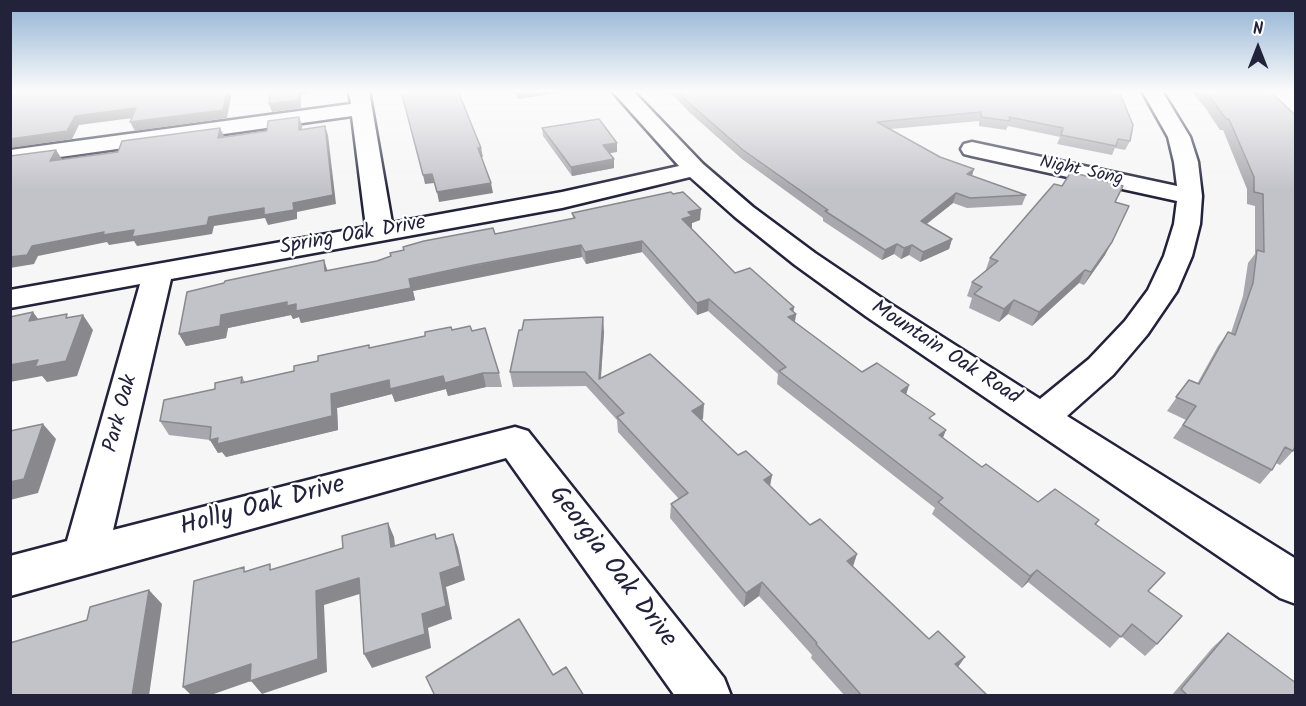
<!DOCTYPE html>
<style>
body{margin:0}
#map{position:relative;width:1306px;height:706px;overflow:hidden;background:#f6f6f7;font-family:Kalam,sans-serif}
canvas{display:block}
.frame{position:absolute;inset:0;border:12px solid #22223b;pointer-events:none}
.north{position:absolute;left:1228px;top:18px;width:60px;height:60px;-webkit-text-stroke:4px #fff;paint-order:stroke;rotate:0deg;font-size:16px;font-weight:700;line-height:24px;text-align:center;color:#22223b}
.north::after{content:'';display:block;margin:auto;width:21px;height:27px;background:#22223b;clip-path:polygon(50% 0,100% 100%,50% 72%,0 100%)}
</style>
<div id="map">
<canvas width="1306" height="706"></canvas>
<div class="frame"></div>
<div class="north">N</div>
</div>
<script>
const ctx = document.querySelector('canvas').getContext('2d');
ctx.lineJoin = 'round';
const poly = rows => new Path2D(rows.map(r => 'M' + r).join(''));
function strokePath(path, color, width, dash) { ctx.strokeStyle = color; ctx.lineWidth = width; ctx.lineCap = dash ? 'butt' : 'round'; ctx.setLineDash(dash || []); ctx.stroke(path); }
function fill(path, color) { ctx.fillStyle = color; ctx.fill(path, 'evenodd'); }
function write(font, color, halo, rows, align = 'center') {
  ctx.font = font + ' Kalam,sans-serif'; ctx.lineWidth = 4.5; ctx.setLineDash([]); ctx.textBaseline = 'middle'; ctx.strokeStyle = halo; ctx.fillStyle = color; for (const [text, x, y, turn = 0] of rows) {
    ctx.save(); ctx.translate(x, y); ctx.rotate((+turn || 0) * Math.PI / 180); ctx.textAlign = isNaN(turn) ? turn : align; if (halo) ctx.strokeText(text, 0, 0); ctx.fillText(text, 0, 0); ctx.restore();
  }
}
const street = poly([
 [349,91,369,91,392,223,562,192,679,166,612,91,633,91,703,164,753,207,815,253,889,303,1040,399,1089,359,1125,321,1148,290,1164,256,1174,224,1177,201,972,156,964,154,961,149,964,144,972,142,1177,186,1174,162,1168,137,1142,91,1162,91,1190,137,1198,162,1202,196,1200,224,1192,256,1177,291,1147,335,1113,375,1067,416,1296,559,1296,604,1280,598,867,317,795,265,735,217,690,177,562,208,171,279,113,530,515,427,528,431,724,678,731,696,675,696,506,458,10,596,10,556,67,541,140,284,10,308,10,290,366,227,352,116,10,164,10,150,351,104,349,91]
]);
strokePath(street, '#22223b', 5);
fill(street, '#fff');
fill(poly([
 [513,91,570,91,518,99],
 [669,91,1119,91,1130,141,1125,150,1115,148,1112,155,1057,144,1060,137,1008,126,1006,130,979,126,979,121,891,129,940,157,974,169,972,176,1026,195,1022,205,967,208,953,203,926,224,952,239,949,249,920,262,909,255,901,259,894,254,882,260,823,221,823,218,742,159,689,112],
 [1191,91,1270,91,1293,451,1280,465,1276,463,1272,470,1260,484,1173,438,1186,420,1167,411,1189,380,1197,384,1218,346,1228,332,1231,333,1243,296,1248,263,1255,254,1255,206,1247,204,1247,189,1223,130,1220,130,1206,109],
 [542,128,617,143,617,152,609,153,614,168,572,176,543,136],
 [1115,202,1105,255,1084,285,1079,283,1032,326,1008,314,999,322,969,308,972,298,967,296,972,282,985,272,990,258],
 [572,213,700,220,692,223,692,228,691,228,735,273,794,307,793,312,796,314,795,322,862,372,909,385,906,394,932,420,943,438,982,467,1038,502,1099,520,1096,525,1148,591,1157,644,1145,656,1121,636,1110,648,1028,582,1022,588,932,514,935,508,777,384,778,374,708,311,697,315,642,252,586,264,582,257,476,277,413,291,415,300,301,323,299,317,293,319,291,315,228,328,226,338,186,346,179,334,328,271,377,261,495,234,573,218],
 [452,330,472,331,499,373,502,387,486,387,448,396,446,389,395,402,392,394,337,408,338,430,226,457,222,452,218,453,210,440,169,435,160,421,215,389,242,377,245,382,294,371,318,361,369,345,370,348],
 [604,332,601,378,703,419,701,420,738,455,772,475,770,486,810,525,857,554,853,567,988,696,845,696,811,658,812,655,759,596,744,607,670,518,671,504,679,499,618,432,617,420,586,386,513,387,510,372],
 [1228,633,1296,696,1171,696,1213,647]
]), '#a7a7ad');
fill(poly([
 [227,91,232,91,227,118,135,131,130,122],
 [299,91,306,91,306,94,301,95,301,108,272,112,269,104],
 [517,91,570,91,518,99],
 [136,108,140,117,79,125,72,139,10,148,10,139,75,116],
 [299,117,302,125,302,139,299,130],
 [325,126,328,135,336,204,297,212,297,219,268,225,265,218,214,226,212,234,137,246,134,241,109,245,107,242,38,256,34,264,10,268,10,257,32,246,104,232,209,217,293,203],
 [220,128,224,136,222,146,218,138],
 [617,143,617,152,603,154,603,145],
 [478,148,481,148,483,157,479,157],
 [56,150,62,159,56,170,50,161],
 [614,159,614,168,572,176,571,167],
 [974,169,971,178,967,174],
 [432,174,434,183,425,184,423,175],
 [491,183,493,193,439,202,437,192],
 [956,193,953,203,918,231,921,221],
 [701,209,700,220,692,223,692,228,681,231,682,219,688,212],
 [952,239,949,249,920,262,923,252],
 [642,241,642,252,586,264,585,252],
 [1112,242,1105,255,1084,285,1091,272],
 [897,244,894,254,882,260,885,250],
 [581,245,582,257,413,291,415,300,301,323,299,317,293,319,291,315,228,328,226,338,186,346,179,334,221,315],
 [912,245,909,255,901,259,904,248],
 [324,260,328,272,325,271],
 [1085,270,1079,283,1032,326,1039,312],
 [709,299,708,311,697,315,697,303],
 [1014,300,1008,314,999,322,1004,309],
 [794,307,793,315,796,314,794,326,786,330,790,309],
 [33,312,44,327,29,321],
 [83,315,93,330,77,376,47,382,42,376,10,382,10,365],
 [603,317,604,332,600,388,599,379],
 [483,373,486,387,448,396,446,389,395,402,392,394,337,408,338,430,226,457,222,452,218,453,210,440,331,394,389,380],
 [909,385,905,398,901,391],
 [704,404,703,419,691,425,692,411],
 [43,424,56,439,38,493,10,500,10,482],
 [946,430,941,443,939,435],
 [772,475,769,490,764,480],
 [388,523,394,537,397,562,391,547],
 [453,534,458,548,465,580,446,587,452,619,428,628,431,648,372,668,364,654,422,614,440,573],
 [857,554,852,568,847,561],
 [1037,570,1028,582,1022,588,1030,576],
 [359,578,366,592,324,605,327,672,262,694,251,681,208,696,192,696,183,687,316,591],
 [762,582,759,596,744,607,746,593],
 [149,590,162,604,149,696,132,696],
 [965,657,956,670,955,664]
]), '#88888d');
const building = poly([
 [10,91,227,91,223,110,130,122,136,108,75,116,67,131,10,139,10,91],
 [270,91,299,91,299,100,269,104,270,91],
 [401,91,458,91,481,148,478,148,491,183,437,192,432,174,423,175,401,91],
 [678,91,1119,91,1133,125,1130,141,1118,139,1116,146,1061,135,1063,128,1009,117,1010,121,981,117,981,112,877,122,940,157,974,169,967,174,1026,195,970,198,956,193,921,221,952,239,923,252,912,245,904,248,897,244,885,250,825,211,828,210,743,150,689,103,678,91],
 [1206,91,1270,91,1296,116,1296,445,1293,451,1285,447,1272,470,1183,425,1196,406,1176,397,1189,380,1199,384,1228,332,1235,335,1253,283,1257,250,1264,252,1263,194,1254,192,1254,177,1229,119,1226,119,1206,91],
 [299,117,299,130,325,126,333,195,293,203,294,210,264,215,264,208,209,217,207,225,132,237,134,230,103,235,104,232,32,246,27,255,10,257,10,156,56,150,50,161,118,152,122,141,220,128,218,138,267,131,268,121,299,117],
 [599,119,617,143,603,145,614,159,571,167,542,128,599,119],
 [1071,172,1123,186,1115,202,1129,206,1112,242,1091,272,1085,270,1039,312,1014,300,1004,309,974,294,982,287,972,282,998,261,990,258,1054,184,1062,186,1071,172],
 [671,192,673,194,683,192,701,209,688,212,692,216,682,219,735,273,750,268,794,307,790,309,796,314,788,317,862,372,877,363,909,385,901,391,935,414,929,418,946,430,939,435,982,467,986,464,1038,502,1055,489,1099,520,1095,524,1165,573,1148,591,1182,616,1157,644,1132,624,1121,637,1037,570,1030,576,938,502,943,498,779,371,786,367,709,299,697,303,642,241,585,252,581,245,474,265,409,279,411,288,296,311,296,304,287,306,287,302,221,315,220,326,179,334,187,292,224,283,225,281,324,260,325,271,377,261,391,256,390,253,404,250,403,247,424,241,493,228,495,234,575,218,572,213,671,192],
 [33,312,29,321,67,314,66,318,83,315,66,361,35,367,38,360,10,365,10,317,33,312],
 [603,317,599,379,650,354,704,404,692,411,738,455,746,451,772,475,764,480,810,525,820,519,857,554,847,561,929,639,938,631,965,657,955,664,988,696,862,696,816,644,817,643,762,582,746,593,671,504,688,493,617,417,624,413,585,372,510,372,519,330,522,330,524,320,603,317],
 [470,326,472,331,485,328,499,373,483,373,445,383,443,376,390,389,389,380,331,394,332,416,217,444,218,438,210,440,211,427,160,421,164,400,215,389,215,383,242,377,241,383,294,371,294,366,318,361,318,356,369,345,369,348,425,336,425,332,451,327,452,330,470,326],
 [43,424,24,479,10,482,10,431,43,424],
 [388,523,391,547,435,534,436,539,453,534,460,566,440,573,446,606,422,614,425,634,364,654,359,578,316,591,318,659,250,681,251,664,183,687,194,581,244,567,244,572,270,564,270,570,343,548,342,536,388,523],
 [149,590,132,696,10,696,10,643,87,620,90,607,149,590],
 [519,619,553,675,566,667,584,696,435,696,426,677,519,619],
 [1228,633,1296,683,1296,696,1188,696,1181,689,1228,633]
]);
fill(building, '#c2c2c9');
strokePath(building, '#88888d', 1.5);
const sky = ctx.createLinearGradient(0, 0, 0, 190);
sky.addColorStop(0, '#91b2d4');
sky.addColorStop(0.48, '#fbfbfb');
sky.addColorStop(1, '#fbfbfb00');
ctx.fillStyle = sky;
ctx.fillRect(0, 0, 1306, 190);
write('18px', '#22223b', '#fff', [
 ["Night Song",1081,172,12]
]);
write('21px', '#22223b', '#fff', [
 ["Spring Oak Drive",353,237,-10],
 ["Mountain Oak Road",945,354,33],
 ["Park Oak",122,414,-75]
]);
write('26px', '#22223b', '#fff', [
 ["Holly Oak Drive",263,508,-15],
 ["Georgia Oak Drive",611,568,53]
]);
</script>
